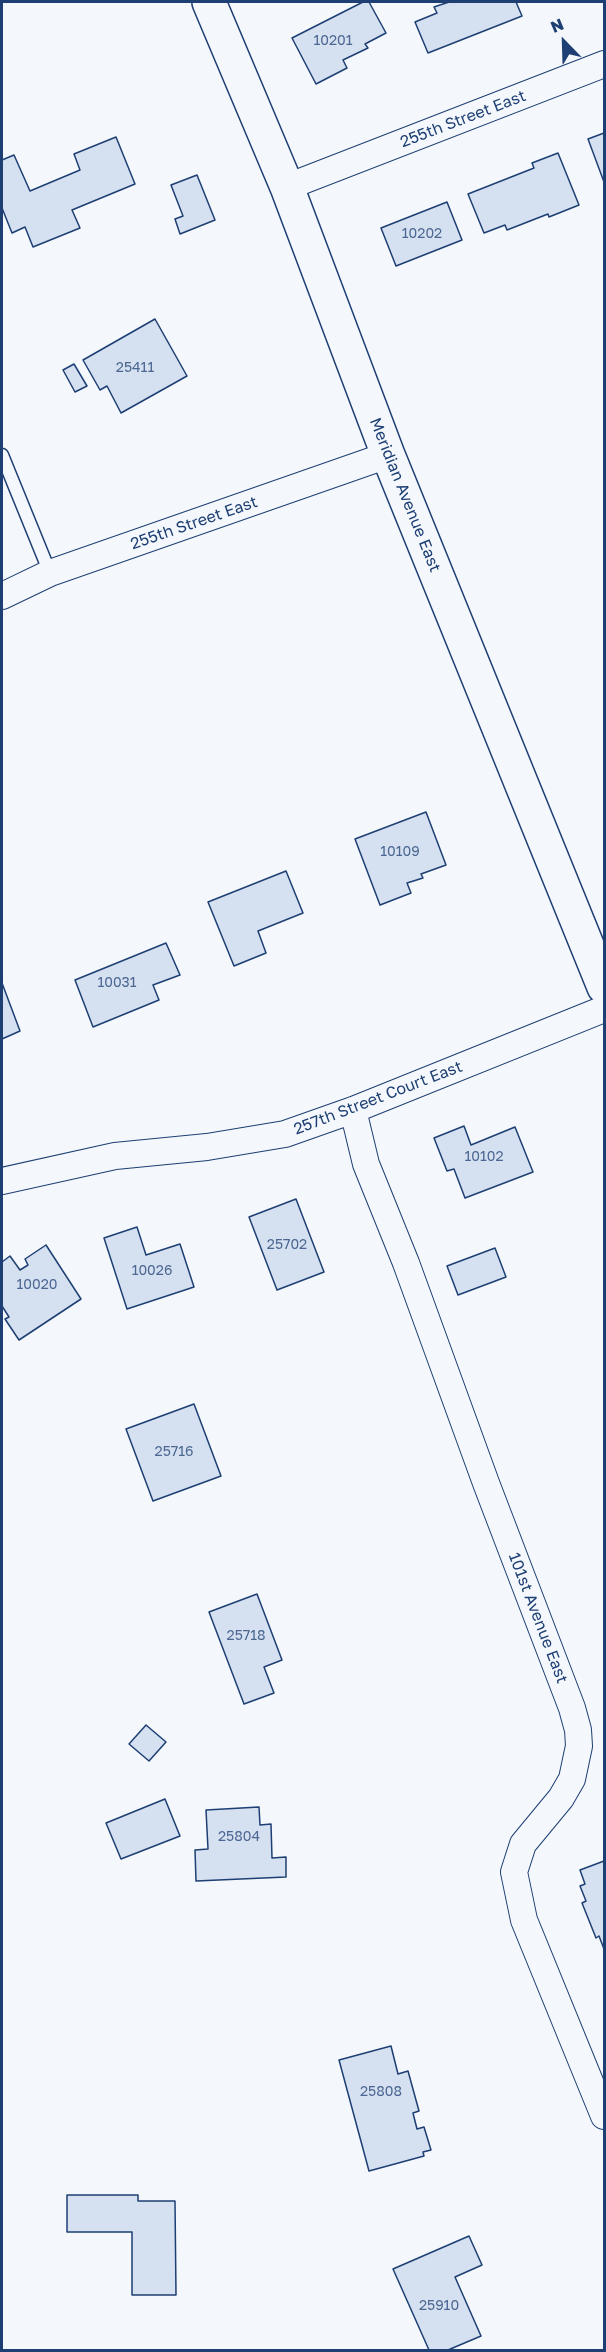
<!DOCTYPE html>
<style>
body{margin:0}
#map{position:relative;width:606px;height:2352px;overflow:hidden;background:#f4f7fb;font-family:"Golos Text",sans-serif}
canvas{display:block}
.frame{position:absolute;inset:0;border:3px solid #1d3f73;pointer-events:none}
.north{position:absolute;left:534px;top:12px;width:60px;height:60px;-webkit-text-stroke:4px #f4f7fb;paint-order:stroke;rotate:337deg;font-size:16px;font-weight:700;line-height:24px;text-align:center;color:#1d3f73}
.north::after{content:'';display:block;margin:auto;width:21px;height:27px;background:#1d3f73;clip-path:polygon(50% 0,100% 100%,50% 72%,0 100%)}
</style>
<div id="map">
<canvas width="606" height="2352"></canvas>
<div class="frame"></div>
<div class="north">N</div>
</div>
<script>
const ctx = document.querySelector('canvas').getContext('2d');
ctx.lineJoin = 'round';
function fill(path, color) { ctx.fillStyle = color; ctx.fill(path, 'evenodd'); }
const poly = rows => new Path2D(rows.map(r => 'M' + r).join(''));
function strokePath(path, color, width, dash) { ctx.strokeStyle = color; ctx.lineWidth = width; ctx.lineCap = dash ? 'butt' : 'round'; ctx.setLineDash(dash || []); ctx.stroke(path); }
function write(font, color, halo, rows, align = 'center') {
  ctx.font = font + ' "Golos Text",sans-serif'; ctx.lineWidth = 4.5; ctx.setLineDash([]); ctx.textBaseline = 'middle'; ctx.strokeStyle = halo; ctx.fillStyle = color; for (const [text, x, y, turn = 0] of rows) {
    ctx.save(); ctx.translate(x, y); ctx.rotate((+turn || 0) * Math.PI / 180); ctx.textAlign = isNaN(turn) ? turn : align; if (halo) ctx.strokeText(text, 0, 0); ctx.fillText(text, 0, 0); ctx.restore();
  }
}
const building = poly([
 [363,2,369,2,386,33,365,44,368,48,343,60,347,68,316,84,292,38,363,2],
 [449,2,516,2,522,16,428,53,415,22,437,13,434,7,449,2],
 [604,133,604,182,588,139,604,133],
 [116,137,135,184,72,210,80,228,33,247,25,227,12,233,2,208,2,160,14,155,30,191,80,170,74,154,116,137],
 [558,153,579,205,549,217,548,214,507,230,505,225,484,233,468,194,534,168,532,163,558,153],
 [197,175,215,220,180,234,175,219,183,216,171,185,197,175],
 [447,202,462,240,396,266,381,228,447,202],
 [155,319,187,376,121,413,107,386,100,390,83,360,155,319],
 [74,364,87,386,75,392,63,370,74,364],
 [426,812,446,865,421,874,423,878,407,883,411,893,380,905,355,839,426,812],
 [286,871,303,913,258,931,266,953,234,966,208,902,286,871],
 [166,943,180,975,153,985,159,1000,93,1027,75,980,166,943],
 [2,983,20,1031,2,1039,2,983],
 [464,1126,471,1145,515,1127,533,1172,465,1198,454,1169,447,1171,434,1138,464,1126],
 [296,1199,324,1272,277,1290,249,1217,296,1199],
 [137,1227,146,1255,180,1244,194,1287,127,1309,104,1238,137,1227],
 [46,1245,81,1299,19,1340,5,1319,9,1317,2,1306,2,1262,10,1256,20,1270,28,1265,25,1259,46,1245],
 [495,1248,506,1277,458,1295,447,1266,495,1248],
 [194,1404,221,1476,153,1501,126,1429,194,1404],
 [257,1594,282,1660,264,1667,274,1693,244,1704,209,1612,257,1594],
 [146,1725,166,1742,149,1761,129,1744,146,1725],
 [165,1799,180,1836,121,1859,106,1823,165,1799],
 [259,1807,260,1825,271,1824,272,1858,286,1857,286,1877,196,1881,195,1850,208,1849,206,1810,259,1807],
 [604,1861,604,1949,599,1936,596,1938,582,1903,586,1901,580,1886,585,1884,580,1870,604,1861],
 [391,2046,398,2074,408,2071,419,2111,413,2113,417,2129,424,2127,431,2150,423,2152,424,2156,369,2171,339,2060,391,2046],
 [67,2195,138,2195,138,2201,175,2201,176,2295,132,2295,132,2232,67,2232,67,2195],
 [469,2236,482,2265,455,2277,481,2336,448,2350,429,2350,393,2269,469,2236]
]);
fill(building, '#d5e0f0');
strokePath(building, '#1d3f73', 1.5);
const service = poly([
 [2,455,50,573]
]);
const minor = poly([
 [287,187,604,64],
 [2,596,50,573,388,455],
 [353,1110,366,1164,406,1263,486,1483,572,1708,578,1730,579,1746,572,1779,561,1798,523,1844,514,1872,524,1920,604,2116],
 [2,1181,115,1156,207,1147,285,1134,353,1110,604,1009]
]);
const primary = poly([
 [209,2,287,187,388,455,604,987]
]);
strokePath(service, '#1d3f73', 15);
strokePath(minor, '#1d3f73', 28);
strokePath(primary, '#1d3f73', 36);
strokePath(service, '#f4f7fb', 12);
strokePath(minor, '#f4f7fb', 26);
strokePath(primary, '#f4f7fb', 33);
write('14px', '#4b6792', null, [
 ["10201",333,41],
 ["10202",422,234],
 ["25411",135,368],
 ["10109",400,852],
 ["10031",117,983],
 ["10102",484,1157],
 ["25702",287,1245],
 ["10026",152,1271],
 ["10020",37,1285],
 ["25716",174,1452],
 ["25718",246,1636],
 ["25804",239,1837],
 ["25808",381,2092],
 ["25910",439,2306]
]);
write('16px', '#1d3f73', '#f4f7fb', [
 ["255th Street East",463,119,-21],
 ["Meridian Avenue East",405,495,68],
 ["255th Street East",194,523,-19],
 ["257th Street Court East",378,1098,-21],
 ["101st Avenue East",538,1618,69]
]);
</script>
